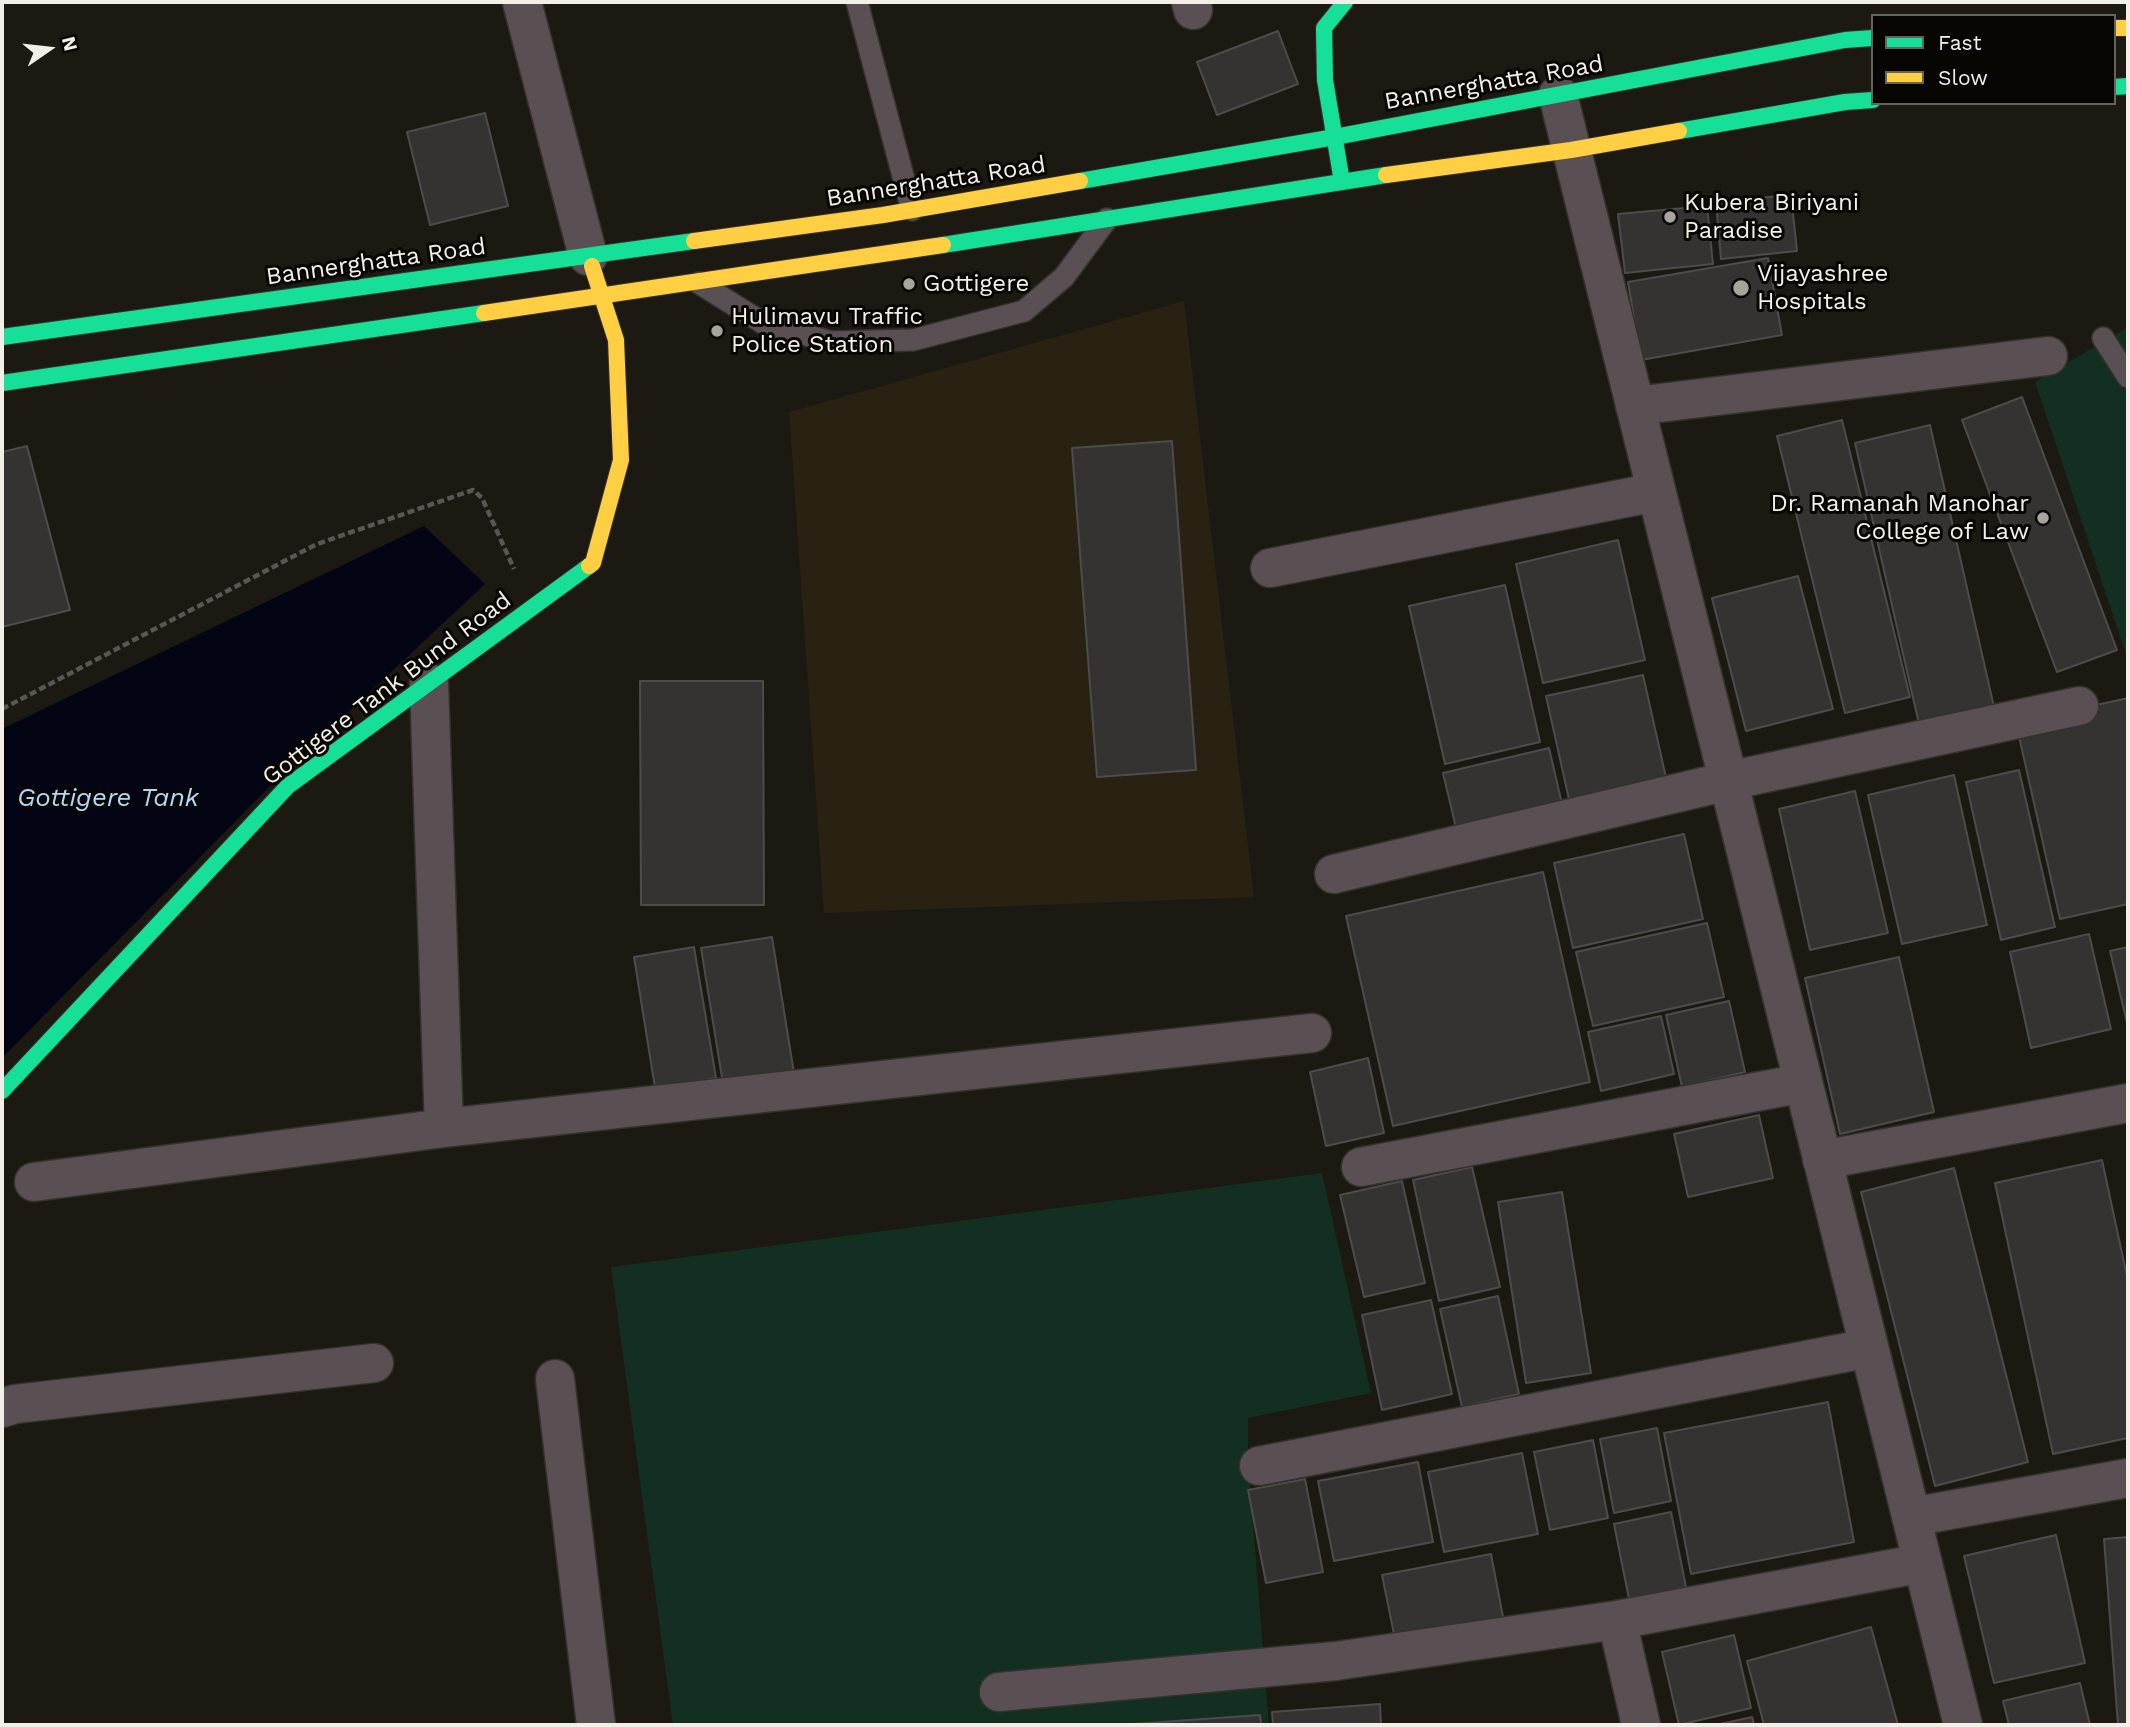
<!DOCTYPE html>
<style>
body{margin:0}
#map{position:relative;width:2130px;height:1727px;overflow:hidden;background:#1c1913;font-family:"Work Sans",sans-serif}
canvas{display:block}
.frame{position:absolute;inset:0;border:4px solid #f3efe8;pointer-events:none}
.legend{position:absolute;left:1871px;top:14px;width:245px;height:91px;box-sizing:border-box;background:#070603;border:2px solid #65635f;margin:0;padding:9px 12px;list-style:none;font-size:21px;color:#f3efe8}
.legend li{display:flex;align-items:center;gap:14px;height:35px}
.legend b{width:35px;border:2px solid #65635f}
.north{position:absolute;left:14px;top:14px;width:70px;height:70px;-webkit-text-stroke:5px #070603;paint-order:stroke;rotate:76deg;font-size:19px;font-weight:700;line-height:28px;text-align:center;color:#f3efe8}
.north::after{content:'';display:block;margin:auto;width:24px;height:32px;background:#f3efe8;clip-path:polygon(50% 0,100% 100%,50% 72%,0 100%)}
</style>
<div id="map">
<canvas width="2130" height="1727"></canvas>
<div class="frame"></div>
<ul class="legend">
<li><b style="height:9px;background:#16e098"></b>Fast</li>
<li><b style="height:9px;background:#ffcf43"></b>Slow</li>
</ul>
<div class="north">N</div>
</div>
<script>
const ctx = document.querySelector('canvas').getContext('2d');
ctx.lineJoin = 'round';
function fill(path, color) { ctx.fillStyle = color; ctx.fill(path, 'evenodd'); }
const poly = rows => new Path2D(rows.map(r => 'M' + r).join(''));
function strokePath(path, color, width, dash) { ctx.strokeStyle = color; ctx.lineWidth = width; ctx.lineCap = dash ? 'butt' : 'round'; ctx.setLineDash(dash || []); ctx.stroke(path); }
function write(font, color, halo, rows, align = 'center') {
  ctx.font = font + ' "Work Sans",sans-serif'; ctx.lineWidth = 6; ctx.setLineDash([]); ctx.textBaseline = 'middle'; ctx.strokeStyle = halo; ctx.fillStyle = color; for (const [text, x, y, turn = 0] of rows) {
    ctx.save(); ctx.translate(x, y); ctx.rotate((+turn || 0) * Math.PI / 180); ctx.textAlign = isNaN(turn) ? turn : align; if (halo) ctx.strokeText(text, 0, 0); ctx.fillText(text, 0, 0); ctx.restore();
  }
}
fill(poly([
 [1184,301,1254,897,824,913,789,412]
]), '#292111');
fill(poly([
 [2128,327,2128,660,2035,382],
 [1322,1173,1371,1393,1248,1418,1248,1460,1269,1725,673,1725,611,1267]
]), '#132f21');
fill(poly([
 [424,526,485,584,282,774,2,1058,2,729]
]), '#030514');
const building = poly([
 [1278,31,1298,84,1217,115,1197,62,1278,31],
 [485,113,508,206,430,225,407,132,485,113],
 [1791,195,1797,251,1721,259,1716,202,1791,195],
 [1707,206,1713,264,1625,273,1618,214,1707,206],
 [1768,258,1782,335,1641,360,1628,282,1768,258],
 [2022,397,2117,650,2057,672,1962,420,2022,397],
 [1842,420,1910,697,1845,713,1777,436,1842,420],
 [1930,425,1994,707,1919,724,1855,443,1930,425],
 [1172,441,1196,770,1097,777,1072,448,1172,441],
 [27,446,70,610,2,627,2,452,27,446],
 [1618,540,1645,660,1543,683,1516,564,1618,540],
 [1798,576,1833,709,1746,731,1712,598,1798,576],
 [1505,585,1540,742,1445,764,1409,606,1505,585],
 [1643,675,1667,782,1570,804,1546,696,1643,675],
 [640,681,763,681,764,905,641,905,640,681],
 [2128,698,2128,904,2060,919,2016,723,2128,698],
 [1549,748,1563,808,1457,832,1443,773,1549,748],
 [2019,770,2055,927,2001,940,1966,782,2019,770],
 [1954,775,1987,925,1902,944,1868,795,1954,775],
 [1855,791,1888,933,1810,950,1779,809,1855,791],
 [1684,834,1703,919,1573,948,1554,863,1684,834],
 [1543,872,1590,1082,1393,1126,1346,916,1543,872],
 [1707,923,1724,997,1593,1026,1576,952,1707,923],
 [2089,934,2111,1029,2031,1048,2010,952,2089,934],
 [772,937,794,1073,723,1084,701,948,772,937],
 [694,947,716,1078,655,1088,634,957,694,947],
 [2128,947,2128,1027,2110,951,2128,947],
 [1899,957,1934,1112,1840,1134,1805,978,1899,957],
 [1729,1001,1745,1072,1682,1087,1666,1015,1729,1001],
 [1661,1016,1674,1074,1601,1091,1588,1032,1661,1016],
 [1368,1058,1384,1133,1326,1146,1310,1072,1368,1058],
 [1759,1115,1773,1178,1688,1197,1674,1134,1759,1115],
 [2102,1160,2128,1281,2128,1438,2053,1454,1995,1183,2102,1160],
 [1472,1167,1500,1287,1439,1301,1413,1180,1472,1167],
 [1954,1168,2028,1462,1935,1486,1861,1192,1954,1168],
 [1402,1181,1425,1283,1364,1297,1340,1195,1402,1181],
 [1562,1192,1591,1373,1526,1383,1498,1202,1562,1192],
 [1498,1296,1519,1394,1462,1407,1440,1309,1498,1296],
 [1431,1300,1452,1394,1382,1410,1362,1315,1431,1300],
 [1828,1402,1854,1542,1691,1574,1664,1433,1828,1402],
 [1657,1428,1671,1501,1614,1513,1600,1439,1657,1428],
 [1593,1440,1608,1518,1550,1530,1534,1452,1593,1440],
 [1522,1453,1538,1534,1444,1552,1428,1472,1522,1453],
 [1418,1462,1433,1542,1334,1561,1318,1481,1418,1462],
 [1305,1479,1323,1572,1266,1583,1248,1490,1305,1479],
 [1671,1512,1686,1587,1629,1599,1614,1524,1671,1512],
 [2056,1535,2085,1663,1994,1683,1964,1556,2056,1535],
 [2128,1537,2128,1725,2118,1725,2104,1539,2128,1537],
 [1491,1554,1504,1622,1396,1644,1382,1575,1491,1554],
 [1871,1627,1898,1725,1764,1725,1747,1661,1871,1627],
 [1734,1635,1751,1708,1679,1725,1662,1652,1734,1635],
 [2080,1683,2090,1725,2009,1725,2003,1701,2080,1683],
 [1380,1704,1381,1725,1273,1725,1272,1712,1380,1704],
 [1260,1715,1261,1725,1120,1725,1260,1715],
 [1752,1717,1754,1725,1716,1725,1752,1717]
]);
fill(building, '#353332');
strokePath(building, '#4e4c4b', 2);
const lane = poly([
 [857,2,912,210],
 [699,283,763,323,831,342,913,340,1024,311,1064,277,1107,219],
 [2103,338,2128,377]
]);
const street = poly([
 [522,2,588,256],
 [1191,2,1193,10],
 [1558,95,1963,1725],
 [1635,406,2048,356],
 [1270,568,1656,492],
 [429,683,444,1128],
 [1334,874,1728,781,2079,706],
 [1822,1160,2128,1103],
 [1361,1167,1803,1083],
 [34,1182,444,1128,1312,1033],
 [555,1379,596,1725],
 [2,1408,15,1404,374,1363],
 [1259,1466,1869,1348],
 [1911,1517,2128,1478],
 [1617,1620,1641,1725],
 [999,1692,1336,1661,1617,1620,1923,1563]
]);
const fast = poly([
 [2114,87,2128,86],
 [1679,131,1845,102,1873,100],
 [1080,181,1335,137,1845,40,1873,38],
 [1342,182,1325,80,1324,28,1345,2],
 [943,245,1386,175],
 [2,337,694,241],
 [2,383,484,313],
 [2,1091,288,786,589,566]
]);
const slow = poly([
 [2114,28,2128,28],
 [1386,175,1571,150,1679,131],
 [694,241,883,215,1080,181],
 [484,313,943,245],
 [589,566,593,563,621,460,616,340,592,266]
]);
strokePath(lane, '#35322d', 24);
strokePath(street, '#35322d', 41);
strokePath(fast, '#35322d', 18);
strokePath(slow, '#35322d', 18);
strokePath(poly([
 [2,709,317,544,473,490,482,498,514,569]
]), '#5c5556', 4.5, [7, 3.5]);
strokePath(lane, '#5a5054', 21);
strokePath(street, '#5a5054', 38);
strokePath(fast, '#16e098', 16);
strokePath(slow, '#ffcf43', 16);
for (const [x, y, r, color] of [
 [1670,217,7,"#a8a49d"],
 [909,284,7,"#a8a49d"],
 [1741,288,9,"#a8a49d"],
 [717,331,7,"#a8a49d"],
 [2043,518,7,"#a8a49d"]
]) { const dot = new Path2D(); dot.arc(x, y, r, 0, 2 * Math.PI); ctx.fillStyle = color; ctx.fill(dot); strokePath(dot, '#070603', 2.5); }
write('24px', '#f3efe8', '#070603', [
 ["Bannerghatta Road",1494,83,-10],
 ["Bannerghatta Road",936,182,-9],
 ["Bannerghatta Road",376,262,-8],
 ["Gottigere Tank Bund Road",387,689,-37]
]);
write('24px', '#f3efe8', '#070603', [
 ["Kubera Biriyani",1684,203],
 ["Paradise",1684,231],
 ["Vijayashree",1757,274],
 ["Hospitals",1757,302],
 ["Gottigere",923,284],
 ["Hulimavu Traffic",731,317],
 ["Police Station",731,345],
 ["Dr. Ramanah Manohar",2029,504,"right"],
 ["College of Law",2029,532,"right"]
], 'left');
write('italic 26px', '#aed9fd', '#070603', [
 ["Gottigere Tank",108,798]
]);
</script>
